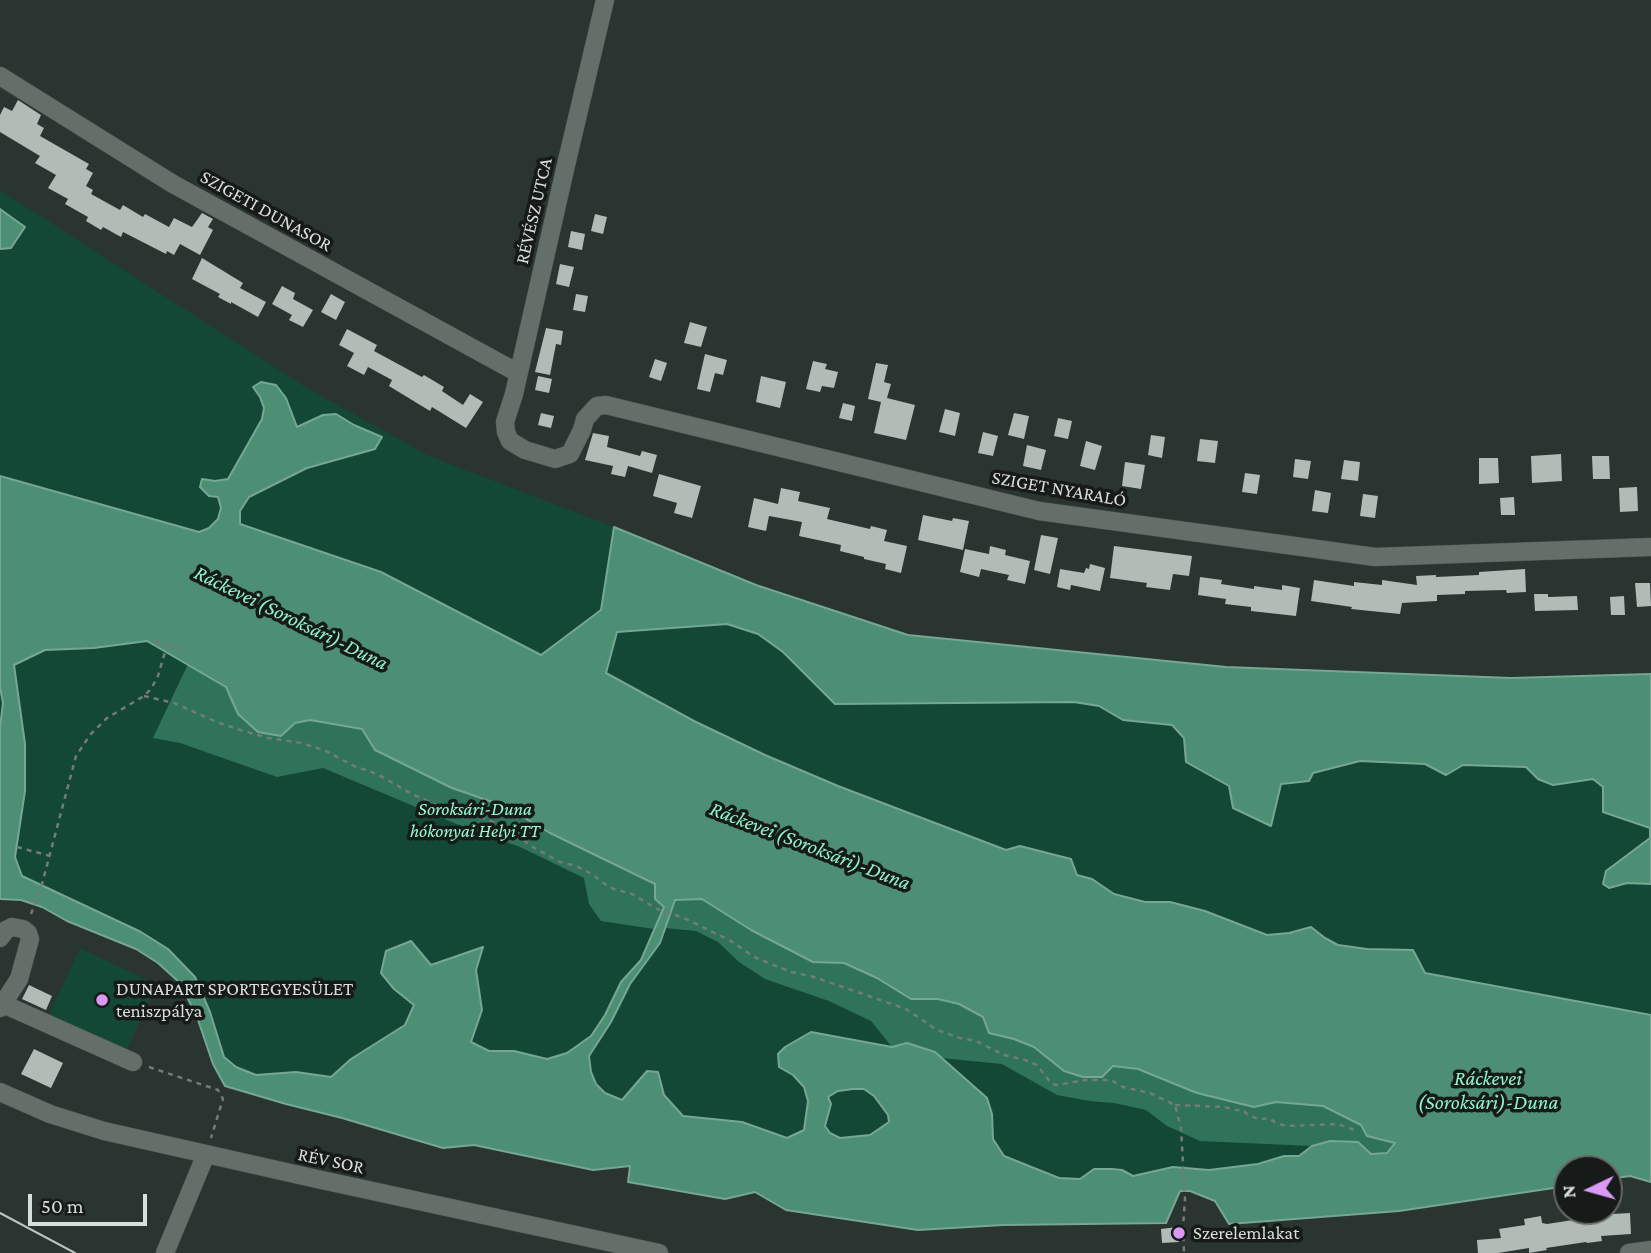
<!DOCTYPE html>
<meta charset="utf-8">
<style>
body{margin:0}
#map{position:relative;width:1651px;height:1253px;overflow:hidden;background:#2a3430;font-family:"Crimson Pro",serif}
canvas{display:block}
.north{position:absolute;left:1553px;top:1155px;width:70px;height:70px;box-sizing:border-box;background:#161a18;border:2px solid #646866;border-radius:50%;rotate:265deg;font-size:19px;font-weight:700;line-height:28px;text-align:center;color:#d8dedb}
.north::after{content:'';display:block;margin:auto;width:24px;height:32px;background:#db99f5;clip-path:polygon(50% 0,100% 100%,50% 72%,0 100%)}
.scale{position:absolute;left:28px;top:1194px;width:119px;height:32px;box-sizing:border-box;border:4px solid #d8dedb;border-top:0;padding-left:9px;font-size:21px;line-height:24px;white-space:nowrap;color:#d8dedb;-webkit-text-stroke:5px #161a18;paint-order:stroke}
</style>
<div id="map">
<canvas width="1651" height="1253"></canvas>
<div class="north">N</div>
<div class="scale">50 m</div>
</div>
<script>
const ctx = document.querySelector('canvas').getContext('2d');
ctx.lineJoin = 'round';
function fill(path, color) { ctx.fillStyle = color; ctx.fill(path, 'evenodd'); }
const poly = rows => new Path2D(rows.map(r => 'M' + r).join(''));
function strokePath(path, color, width, dash) { ctx.strokeStyle = color; ctx.lineWidth = width; ctx.lineCap = dash ? 'butt' : 'round'; ctx.setLineDash(dash || []); ctx.stroke(path); }
function write(font, color, halo, rows, align = 'center') {
  ctx.font = font + ' "Crimson Pro",serif'; ctx.lineWidth = 7; ctx.setLineDash([]); ctx.textBaseline = 'middle'; ctx.strokeStyle = halo; ctx.fillStyle = color; for (const [text, x, y, turn = 0] of rows) {
    ctx.save(); ctx.translate(x, y); ctx.rotate((+turn || 0) * Math.PI / 180); ctx.textAlign = isNaN(turn) ? turn : align; if (halo) ctx.strokeText(text, 0, 0); ctx.fillText(text, 0, 0); ctx.restore();
  }
}
fill(poly([
 [0,190,307,388,429,456,614,527,756,585,907,635,1226,667,1511,678,1651,674,1651,1182,1630,1176,1609,1179,1609,1169,1567,1169,1567,1186,1399,1211,1229,1224,1215,1201,1190,1191,1180,1191,1166,1223,1003,1225,918,1230,786,1210,755,1192,725,1199,628,1182,630,1166,593,1170,474,1145,443,1148,342,1118,286,1104,225,1086,213,1064,197,1017,180,983,158,963,136,949,67,921,77,900,22,876,15,857,24,793,0,816],
 [80,948,156,984,125,1054,48,1017]
]), '#144836');
fill(poly([
 [188,664,226,687,238,714,281,736,295,723,310,720,362,729,376,750,452,788,504,806,550,833,655,884,664,906,654,929,601,921,589,904,584,878,520,847,466,828,323,768,277,777,180,743,153,738],
 [702,899,751,930,813,962,844,963,877,978,911,999,938,999,959,1004,983,1017,1014,1039,1034,1047,1064,1071,1083,1077,1102,1077,1113,1066,1138,1069,1197,1093,1254,1107,1276,1102,1323,1106,1396,1143,1388,1153,1371,1154,1330,1141,1312,1146,1200,1141,1167,1126,1146,1110,1114,1103,1089,1101,1057,1095,1002,1064,941,1058,935,1052,907,1043,892,1047,871,1021,829,1001,765,979,739,962,718,942,696,931,665,928,675,900]
]), '#2f735a');
const water = poly([
 [0,209,25,227,11,248,0,249,0,209],
 [261,382,276,385,286,398,297,427,323,415,336,414,354,425,382,437,375,449,307,468,249,497,240,511,240,524,381,572,541,655,601,610,614,527,756,585,908,635,1226,667,1511,678,1651,674,1651,884,1627,883,1609,888,1603,884,1606,871,1650,838,1650,828,1603,812,1603,787,1593,779,1553,785,1538,779,1526,767,1463,765,1446,775,1425,764,1360,761,1313,773,1309,781,1281,784,1271,826,1233,808,1229,786,1186,762,1184,738,1172,725,1123,720,1099,706,1074,702,835,704,783,652,758,634,727,624,617,632,606,673,694,721,765,755,838,786,1006,850,1020,846,1071,859,1077,875,1092,879,1114,894,1145,902,1170,902,1205,911,1267,935,1289,933,1311,927,1325,938,1338,945,1367,949,1413,950,1425,973,1651,1015,1651,1182,1630,1176,1609,1179,1609,1169,1567,1169,1567,1186,1399,1211,1229,1224,1215,1201,1190,1191,1180,1191,1166,1223,1003,1225,918,1230,786,1210,755,1192,725,1199,628,1182,630,1166,593,1170,474,1145,443,1148,342,1118,286,1104,225,1086,213,1064,197,1017,180,983,158,963,136,949,67,921,42,907,21,900,0,899,0,727,3,703,0,687,0,476,199,532,209,528,218,519,221,508,218,497,209,496,200,487,202,479,215,481,228,479,262,419,264,408,260,397,253,387,261,382],
 [147,641,226,687,238,714,258,732,281,736,295,723,310,720,362,729,375,750,452,788,504,806,550,833,655,884,655,899,664,907,641,960,621,982,605,1015,591,1036,567,1053,547,1059,514,1051,489,1051,471,1042,482,1010,476,970,483,947,431,965,411,941,386,951,381,973,394,989,414,1005,405,1025,351,1059,331,1077,296,1072,256,1075,236,1067,224,1057,210,1012,195,977,168,949,141,932,22,876,15,857,25,791,25,744,14,665,45,650,94,648,147,641],
 [702,899,751,930,813,962,844,963,877,978,911,999,938,999,959,1004,983,1017,989,1033,1014,1039,1034,1047,1064,1071,1083,1077,1102,1077,1113,1066,1138,1069,1197,1093,1254,1107,1276,1102,1323,1106,1361,1125,1367,1136,1395,1143,1387,1153,1371,1154,1358,1142,1330,1141,1312,1146,1299,1156,1284,1156,1258,1164,1209,1170,1173,1167,1133,1176,1122,1170,1112,1169,1094,1169,1080,1179,1059,1178,1004,1156,993,1139,992,1114,987,1098,935,1052,907,1043,892,1047,811,1032,785,1047,778,1054,779,1067,793,1075,804,1087,808,1101,804,1130,787,1138,742,1122,683,1116,664,1095,658,1072,647,1071,622,1100,605,1093,596,1084,591,1072,589,1056,611,1022,630,984,660,943,675,900,702,899],
 [853,1089,864,1089,874,1096,888,1115,889,1122,870,1135,840,1138,830,1133,825,1126,831,1104,828,1097,838,1091,853,1089]
]);
fill(water, '#4c8f75');
strokePath(water, '#76a794', 2);
fill(poly([
 [18,100,41,115,37,124,44,128,40,136,89,164,86,169,93,173,86,186,93,190,91,194,120,210,123,205,143,217,145,214,169,227,174,218,192,227,202,213,213,219,208,227,213,230,200,255,180,244,174,255,167,251,166,254,123,232,121,237,103,227,101,230,86,221,88,217,65,204,68,199,48,188,56,175,35,163,40,156,0,132,0,115,4,107,12,111],
 [595,214,607,217,603,234,591,231],
 [571,231,585,234,582,250,568,247],
 [202,258,243,283,240,288,266,302,258,317,231,302,231,304,218,297,220,294,192,279],
 [560,264,574,267,569,287,556,284],
 [282,286,295,293,293,299,313,310,303,327,289,320,292,315,272,304],
 [331,294,345,302,336,320,321,312],
 [576,294,588,296,585,312,573,310],
 [690,322,707,327,701,347,684,343],
 [546,328,563,331,561,345,556,344,550,375,535,372],
 [347,329,377,345,374,351,422,377,424,375,444,387,442,391,463,405,470,394,483,402,466,428,432,407,430,411,389,386,392,380,368,367,364,375,347,366,354,353,339,345],
 [705,354,727,360,723,375,715,373,710,392,697,389],
 [655,359,667,363,661,381,649,377],
 [813,361,827,364,825,369,838,372,834,388,822,386,820,392,806,389],
 [876,363,888,365,884,382,891,384,887,398,915,405,906,440,874,433,881,402,868,399],
 [538,376,552,379,549,393,535,390],
 [761,376,786,382,780,408,756,402],
 [843,403,855,406,852,421,839,418],
 [945,409,960,413,955,436,939,432],
 [541,413,554,416,551,428,538,425],
 [1014,413,1029,416,1024,439,1008,435],
 [1058,418,1072,421,1068,439,1054,436],
 [983,432,998,436,993,456,978,453],
 [593,433,609,436,607,447,640,456,642,451,657,455,652,473,628,466,625,477,611,474,613,466,585,460],
 [1151,435,1165,437,1162,458,1148,455],
 [1200,439,1218,441,1215,463,1197,461],
 [1086,441,1102,446,1095,470,1080,466],
 [1027,445,1046,450,1041,470,1023,466],
 [1561,454,1562,481,1532,483,1531,456],
 [1592,456,1609,456,1610,479,1593,479],
 [1479,458,1498,458,1499,483,1479,484],
 [1295,459,1311,461,1308,479,1293,477],
 [1344,460,1360,462,1358,481,1341,479],
 [1125,462,1145,465,1141,489,1122,486],
 [1245,473,1260,475,1257,494,1242,492],
 [659,474,701,486,692,518,674,513,677,503,653,496],
 [1637,487,1638,511,1620,512,1619,488],
 [781,488,800,492,798,501,830,508,827,519,870,529,871,526,887,530,884,541,907,546,901,573,885,569,886,564,864,559,864,557,840,551,841,545,799,536,802,522,769,516,766,531,748,527,754,498,778,504],
 [1315,490,1331,493,1328,513,1312,511],
 [1363,494,1378,496,1375,518,1360,516],
 [1514,497,1515,515,1501,515,1500,498],
 [923,515,952,521,953,518,969,521,963,550,918,540],
 [1041,535,1058,538,1050,574,1034,570],
 [990,546,1006,550,1005,555,1030,561,1025,584,1007,580,1009,575,981,569,979,577,960,572,965,549,989,554],
 [1114,546,1192,556,1189,576,1173,574,1170,590,1146,587,1147,583,1110,578],
 [1090,564,1105,568,1100,591,1071,585,1070,590,1057,587,1060,569,1084,573,1086,568,1089,569],
 [1525,569,1526,592,1507,593,1506,590,1465,591,1465,594,1437,595,1437,601,1402,603,1400,614,1351,609,1352,607,1311,601,1314,580,1354,586,1354,582,1382,585,1382,580,1417,585,1416,576,1436,575,1436,577,1479,575,1479,572],
 [1200,577,1222,580,1221,584,1254,589,1254,586,1282,590,1282,585,1300,588,1296,616,1251,611,1251,607,1225,604,1226,599,1198,595],
 [1635,583,1650,583,1651,606,1637,607],
 [1534,594,1548,594,1548,597,1577,596,1578,610,1535,611],
 [1624,596,1625,615,1611,615,1610,597],
 [29,985,52,996,46,1010,22,999],
 [34,1049,63,1063,51,1088,21,1074],
 [1630,1213,1631,1234,1601,1236,1602,1241,1587,1243,1586,1242,1546,1248,1547,1250,1529,1253,1529,1248,1498,1253,1478,1253,1477,1240,1501,1238,1499,1229,1525,1225,1524,1219,1541,1216,1542,1223,1547,1224,1612,1214],
 [1178,1227,1179,1242,1162,1243,1161,1229]
]), '#b1bcb7');
const minor = poly([
 [605,0,566,165,514,394,505,422,506,432,510,441,525,450,555,459,570,454,582,430,585,419,597,406,606,405,1039,511,1375,557,1651,547],
 [0,76,173,184,518,373],
 [0,938,6,930,12,927,23,929,28,933,30,939,19,979,0,1008],
 [3,1004,133,1062],
 [0,1092,50,1114,104,1131,317,1179,659,1253],
 [165,1253,206,1154],
 [1629,1253,1651,1250]
]);
strokePath(minor, '#4a524f', 19);
strokePath(poly([
 [156,641,186,651],
 [144,696,174,703,217,722,237,729,268,738,301,743,324,750,354,766,377,774,412,794,443,808,474,814,514,831,529,845,560,862,576,866,592,874,603,883,614,889,632,894,657,909,684,918,731,941,754,957,791,972,814,977,906,1009,937,1030,960,1038,976,1041,1004,1055,1025,1060,1037,1065,1051,1083,1056,1085,1086,1080,1111,1080,1123,1087,1150,1093,1175,1105,1181,1128,1185,1199,1183,1227,1184,1253],
 [17,847,50,856],
 [31,914,42,884,76,756,90,735,107,718,144,696,151,689,158,676,167,645],
 [149,1067,218,1090,223,1099,211,1138],
 [1175,1105,1224,1107,1235,1110,1243,1110,1248,1115,1256,1118,1263,1119,1269,1118,1276,1123,1286,1126,1338,1124,1357,1131]
]), '#737c78', 2.5, [5, 5]);
strokePath(minor, '#646f6a', 18);
strokePath(poly([
 [0,1213,75,1253]
]), '#bdc4c1', 2);
for (const [x, y, r, color] of [
 [102,1000,7,"#db99f5"],
 [1179,1233,7,"#db99f5"]
]) { const dot = new Path2D(); dot.arc(x, y, r, 0, 2 * Math.PI); ctx.fillStyle = color; ctx.fill(dot); strokePath(dot, '#161a18', 2.5); }
write('19px', '#d8dedb', '#161a18', [
 ["SZIGETI DUNASOR",266,211,29],
 ["RÉVÉSZ UTCA",534,211,-77],
 ["SZIGET NYARALÓ",1059,489,10],
 ["RÉV SOR",331,1161,12]
]);
write('italic 19px', '#97fbd2', '#161a18', [
 ["Soroksári-Duna",475,809],
 ["hókonyai Helyi TT",475,831]
]);
write('19px', '#d8dedb', '#161a18', [
 ["DUNAPART SPORTEGYESÜLET",116,989],
 ["teniszpálya",116,1011],
 ["Szerelemlakat",1193,1233]
], 'left');
write('italic 21px', '#8ff3cb', '#161a18', [
 ["Ráckevei (Soroksári)-Duna",291,618,26],
 ["Ráckevei (Soroksári)-Duna",810,846,21],
 ["Ráckevei",1488,1079],
 ["(Soroksári)-Duna",1488,1103]
]);
</script>
